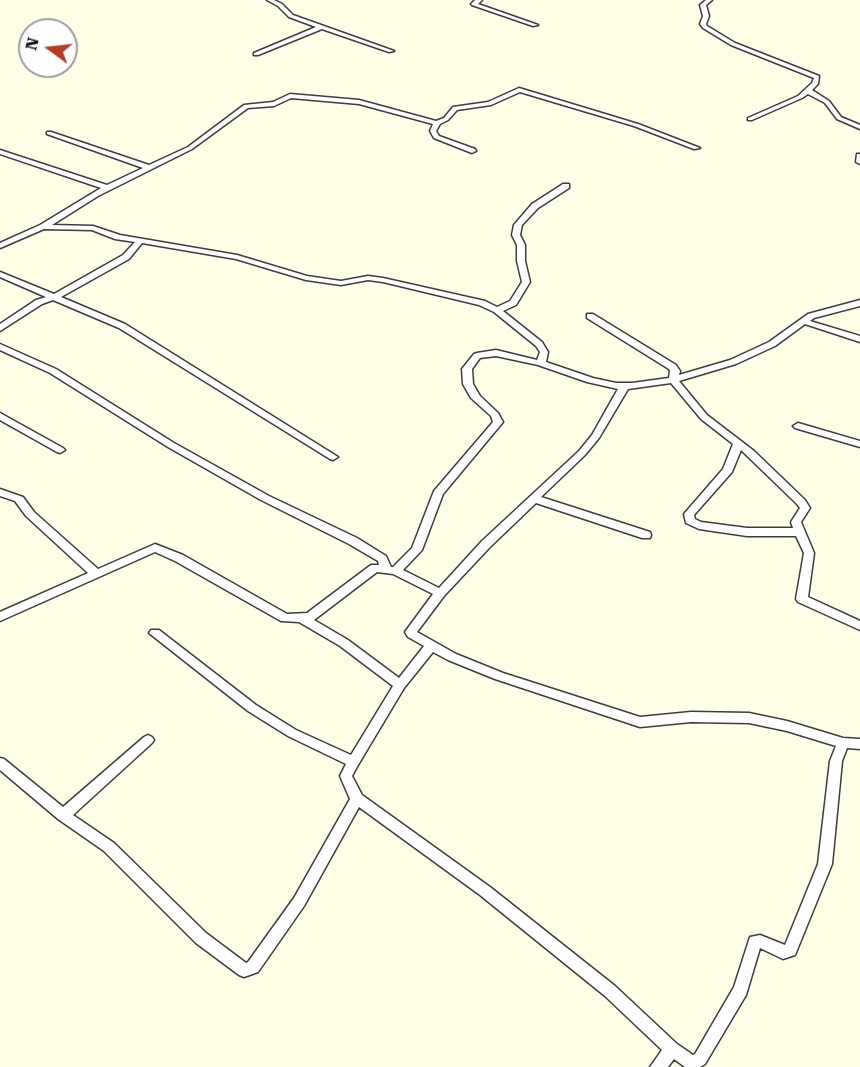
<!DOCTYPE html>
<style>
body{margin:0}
#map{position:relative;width:860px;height:1067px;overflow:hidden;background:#ffffe8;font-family:"Roboto Serif",serif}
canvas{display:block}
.north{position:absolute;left:18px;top:18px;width:60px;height:60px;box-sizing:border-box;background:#fff;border:2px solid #9d9d9d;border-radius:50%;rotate:285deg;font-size:16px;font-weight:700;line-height:24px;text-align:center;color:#0a0a0a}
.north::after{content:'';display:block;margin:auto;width:21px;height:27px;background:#b83c25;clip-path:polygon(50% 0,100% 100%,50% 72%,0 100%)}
</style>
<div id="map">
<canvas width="860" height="1067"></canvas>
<div class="north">N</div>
</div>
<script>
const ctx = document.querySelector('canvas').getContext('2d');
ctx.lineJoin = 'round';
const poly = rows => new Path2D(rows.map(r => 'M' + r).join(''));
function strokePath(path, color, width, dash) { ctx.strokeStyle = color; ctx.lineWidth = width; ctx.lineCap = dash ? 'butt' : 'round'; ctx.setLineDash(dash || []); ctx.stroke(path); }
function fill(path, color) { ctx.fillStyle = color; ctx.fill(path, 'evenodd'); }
const street = poly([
 [267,0,274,0,282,4,293,15,394,51,389,52,322,29,258,55,254,55,254,53,316,27,289,17,278,6,267,0],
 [475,0,482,0,478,4,538,25,533,26,472,5,471,4,475,0],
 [706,0,712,0,706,5,709,16,706,24,707,26,735,43,819,76,818,84,812,90,829,101,841,117,860,125,860,129,837,119,825,103,808,94,802,98,752,120,748,120,748,118,798,96,812,83,814,78,731,45,703,28,700,24,703,16,700,5,706,0],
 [519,88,638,124,700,148,694,149,634,126,520,92,491,105,457,110,448,120,440,124,436,131,439,136,475,149,476,151,472,153,434,138,430,131,433,124,359,104,291,98,274,106,248,108,192,149,98,196,52,225,93,226,120,235,237,255,307,276,341,281,368,276,383,278,485,301,497,307,510,301,522,282,517,261,517,245,512,235,514,225,532,204,563,184,569,184,569,188,538,208,522,225,520,235,525,245,525,261,530,282,516,305,503,311,542,342,548,352,546,362,593,378,616,383,632,383,669,378,670,371,669,369,587,318,587,314,593,314,676,365,680,371,679,375,730,360,769,342,808,314,860,300,860,306,814,318,810,321,860,336,860,342,805,324,775,346,736,364,679,381,707,415,754,451,805,500,810,508,801,522,814,553,808,597,860,621,860,630,798,602,796,599,804,553,796,536,747,536,699,529,686,523,684,514,723,469,733,444,701,419,671,383,628,389,599,438,585,455,541,497,650,532,651,535,650,538,642,538,536,503,490,547,444,596,417,632,456,654,503,673,640,717,691,712,749,713,787,721,843,738,860,739,860,749,847,748,842,761,832,864,795,955,783,959,760,948,746,995,705,1064,700,1067,685,1067,674,1059,668,1067,650,1067,662,1050,605,996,480,895,359,807,304,906,258,972,244,977,239,975,196,943,104,851,58,819,0,770,0,758,4,759,63,807,144,737,148,735,152,737,154,740,152,743,73,815,114,843,206,933,246,963,248,962,294,898,350,799,340,776,346,764,288,736,248,711,149,633,151,630,159,630,256,705,296,730,351,755,393,686,340,646,299,622,281,621,175,561,155,552,0,621,0,612,88,573,26,516,15,501,0,496,0,489,23,497,34,512,98,569,155,544,183,555,287,614,307,613,371,565,379,565,378,561,349,544,261,500,168,447,50,373,0,350,0,344,56,369,174,443,269,496,357,538,386,556,391,567,393,567,412,548,434,491,493,422,491,416,471,398,463,384,462,369,474,354,477,353,496,350,537,360,540,352,536,346,494,312,479,305,383,282,368,280,341,285,306,280,236,259,142,243,129,259,61,297,125,324,338,457,333,460,330,459,119,328,53,300,42,304,0,331,0,324,36,300,46,297,0,277,0,272,54,294,123,255,135,242,115,239,92,230,44,229,0,248,0,243,40,225,101,188,0,154,0,150,107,185,143,168,47,134,47,132,51,132,149,165,188,147,244,105,273,102,290,94,359,100,436,121,444,118,453,107,488,102,519,88],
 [496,356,538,365,587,382,618,389,592,435,579,451,482,541,439,588,403,570,422,550,443,494,503,422,498,413,480,396,473,384,472,369,480,358,496,356],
 [741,450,797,504,800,508,791,522,793,528,747,528,701,522,695,519,694,515,732,472,741,450],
 [377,572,393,574,433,594,405,632,408,637,424,646,399,678,348,640,314,620,377,572],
 [433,652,448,660,495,679,640,727,691,722,749,723,787,731,836,746,830,761,818,864,785,945,760,935,750,937,734,987,695,1054,693,1055,677,1044,615,986,490,887,362,795,352,776,358,765,404,688,433,652],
 [857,154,860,154,860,164,856,162,857,154],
 [0,413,63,448,65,450,60,453,57,452,0,420,0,413],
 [798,423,860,441,860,447,795,428,793,426,798,423]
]);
strokePath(street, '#3d3d3d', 3);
fill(street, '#fff');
</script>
